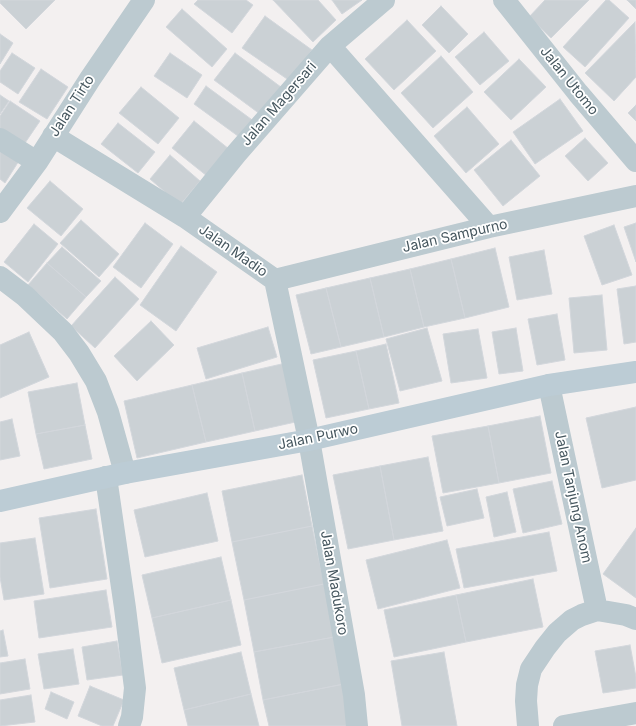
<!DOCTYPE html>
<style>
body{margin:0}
canvas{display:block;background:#f3f0f0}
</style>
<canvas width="636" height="726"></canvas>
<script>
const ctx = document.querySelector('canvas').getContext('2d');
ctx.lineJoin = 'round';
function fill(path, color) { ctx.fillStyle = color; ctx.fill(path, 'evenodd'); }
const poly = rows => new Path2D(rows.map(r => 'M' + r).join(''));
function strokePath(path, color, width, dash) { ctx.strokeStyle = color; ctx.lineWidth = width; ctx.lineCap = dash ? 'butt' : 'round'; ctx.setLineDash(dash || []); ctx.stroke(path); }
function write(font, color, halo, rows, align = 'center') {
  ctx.font = font + ' Inter,sans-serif'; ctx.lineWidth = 3.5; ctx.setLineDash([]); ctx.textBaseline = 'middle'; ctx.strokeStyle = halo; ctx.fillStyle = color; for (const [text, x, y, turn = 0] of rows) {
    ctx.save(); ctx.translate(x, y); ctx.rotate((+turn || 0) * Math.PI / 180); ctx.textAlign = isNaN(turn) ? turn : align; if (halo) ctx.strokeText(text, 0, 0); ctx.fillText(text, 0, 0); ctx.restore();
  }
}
const building = poly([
 [0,0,55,0,26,29,0,3,0,0],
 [198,0,246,0,253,5,232,33,194,4,198,0],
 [273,0,318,0,336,20,313,42,273,0],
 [332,0,362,0,342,14,332,0],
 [545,0,589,0,551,38,529,17,545,0],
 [606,0,609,0,629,18,585,67,563,47,606,0],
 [627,0,636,0,636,9,627,0],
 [441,6,468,34,449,53,422,25,441,6],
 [182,9,227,49,212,67,166,27,182,9],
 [265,16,312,50,290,81,242,48,265,16],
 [407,20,436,51,394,90,365,59,407,20],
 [635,22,636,77,614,101,585,73,635,22],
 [484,32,509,61,480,85,455,57,484,32],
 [0,34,13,43,0,64,0,34],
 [12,53,35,68,18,94,0,82,0,71,12,53],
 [170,53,202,75,187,98,154,76,170,53],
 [235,53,285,90,264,117,214,80,235,53],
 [441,56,473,92,433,128,401,93,441,56],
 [519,59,546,87,511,120,484,92,519,59],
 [41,69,68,87,47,119,19,102,41,69],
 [206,86,255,122,242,139,194,104,206,86],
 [141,87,179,118,158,144,119,113,141,87],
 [0,95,9,101,0,114,0,95],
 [560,99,583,131,535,164,513,132,560,99],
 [10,101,40,121,23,146,0,131,0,116,10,101],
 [636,105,636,121,628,113,636,105],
 [467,107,499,144,466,173,434,136,467,107],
 [194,121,229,149,207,176,172,148,194,121],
 [118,123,155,152,138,173,101,144,118,123],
 [585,138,608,163,588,181,565,156,585,138],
 [511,140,540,176,503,206,474,170,511,140],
 [0,141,22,156,5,183,0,179,0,141],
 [170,155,200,181,180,205,150,179,170,155],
 [50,181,83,209,61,236,27,208,50,181],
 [81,220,119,254,99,277,60,243,81,220],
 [145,223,173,244,141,288,113,267,145,223],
 [636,223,636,262,624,227,636,223],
 [34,224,58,244,28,282,4,262,34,224],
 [614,225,632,275,602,285,584,236,614,225],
 [181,246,217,272,176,331,140,305,181,246],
 [62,247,101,281,86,297,47,263,62,247],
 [495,248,509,307,465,318,451,259,495,248],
 [544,250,552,294,517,300,509,257,544,250],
 [451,259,465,318,424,327,410,269,451,259],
 [47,263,86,297,67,319,28,285,47,263],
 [410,269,424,327,384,337,370,278,410,269],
 [115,277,139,299,95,348,71,326,115,277],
 [370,278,384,337,341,347,326,288,370,278],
 [636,286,636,342,624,344,617,289,636,286],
 [326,288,341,347,311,354,296,295,326,288],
 [602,295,607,350,574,353,569,298,602,295],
 [557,314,565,360,537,365,528,319,557,314],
 [151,321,174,345,137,381,114,356,151,321],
 [268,327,277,357,206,379,197,348,268,327],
 [427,328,442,381,400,391,386,339,427,328],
 [516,328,523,371,499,374,492,332,516,328],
 [478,329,487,378,451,383,443,334,478,329],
 [29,332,49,377,0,398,0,345,29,332],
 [386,344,399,403,369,409,356,351,386,344],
 [356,351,369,409,326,418,313,360,356,351],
 [286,363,300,421,255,431,242,373,286,363],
 [242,373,255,431,206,442,192,385,242,373],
 [77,383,85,425,36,434,28,392,77,383],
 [192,385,206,442,137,458,124,401,192,385],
 [636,407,636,480,602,488,586,418,636,407],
 [540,416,551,473,499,483,488,426,540,416],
 [12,419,20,456,0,460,0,422,12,419],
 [85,425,92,459,44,469,36,434,85,425],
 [488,426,499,483,443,493,432,436,488,426],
 [428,457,443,531,394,540,380,466,428,457],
 [380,466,394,540,348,549,333,475,380,466],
 [302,475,312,526,232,542,222,491,302,475],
 [552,481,562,524,523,533,513,489,552,481],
 [477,489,484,518,447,526,440,497,477,489],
 [507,492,516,532,494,537,486,497,507,492],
 [207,493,218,541,145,557,134,510,207,493],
 [96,509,107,579,50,588,39,518,96,509],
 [312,526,324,584,244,600,232,542,312,526],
 [636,528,636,598,603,574,636,528],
 [549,532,557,571,464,588,456,549,549,532],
 [35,538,44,594,4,600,0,577,0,543,35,538],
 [447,540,460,588,378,609,366,560,447,540],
 [221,557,231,600,152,618,142,575,221,557],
 [533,579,543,627,466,642,456,595,533,579],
 [324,584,334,637,254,652,244,600,324,584],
 [106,590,112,627,39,638,34,601,106,590],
 [456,595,466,642,394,657,384,610,456,595],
 [231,600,241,645,162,663,152,618,231,600],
 [3,630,8,656,0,657,0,631,3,630],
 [334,637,344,684,263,700,254,652,334,637],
 [117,641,123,675,87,680,82,647,117,641],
 [630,645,636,677,636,688,603,693,595,651,630,645],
 [73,649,79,684,44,689,38,654,73,649],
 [241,652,251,694,184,710,174,668,241,652],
 [444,652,457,726,402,726,391,661,444,652],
 [25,659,30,689,0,694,0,663,25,659],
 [344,684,352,726,269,726,263,700,344,684],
 [90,686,124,700,113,726,102,726,78,716,90,686],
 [51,692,74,702,67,719,45,709,51,692],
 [251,694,259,726,188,726,184,710,251,694],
 [31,695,35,722,0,726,0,700,31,695]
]);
fill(building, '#cbd1d5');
strokePath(building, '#d3d7dc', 1);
strokePath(poly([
 [504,0,578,93,636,161],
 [330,46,489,227],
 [53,136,185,217,275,280,309,440,354,695,357,726],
 [0,139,37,162],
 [0,212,37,162,90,79,144,0],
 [185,217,236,154,330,46,384,0],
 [0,277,25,296,63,332,79,353,96,381,108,412,125,473],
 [275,280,489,227,636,196],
 [549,385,597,610],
 [106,477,125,608,135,688,132,717,129,726],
 [528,726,526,701,527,685,531,669,545,648,557,633,572,620,582,615,597,610,626,615,636,619],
 [564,726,636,713]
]), '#bccad0', 22);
strokePath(poly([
 [0,501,125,473,309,440,549,385,636,372]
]), '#bcccd5', 22);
write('14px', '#46575f', '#fff', [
 ["Jalan Utomo",569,81,51],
 ["Jalan Magersari",279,104,-49],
 ["Jalan Tirto",72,106,-57],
 ["Jalan Sampurno",455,236,-13],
 ["Jalan Madio",233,251,35],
 ["Jalan Purwo",318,437,-12],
 ["Jalan Tanjung Anom",573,497,78],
 ["Jalan Madukoro",334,583,80]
]);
</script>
